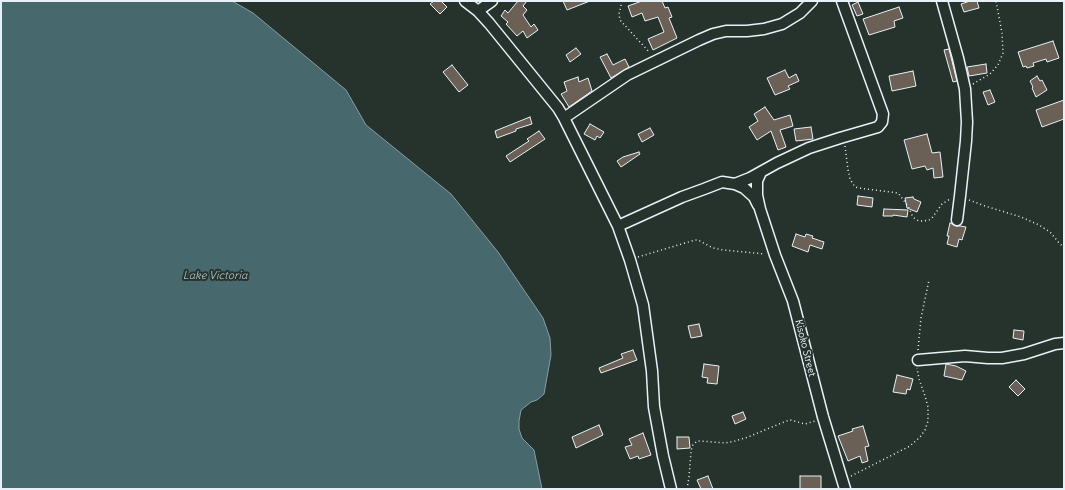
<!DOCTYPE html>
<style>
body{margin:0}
#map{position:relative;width:1065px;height:490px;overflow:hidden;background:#26332d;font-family:Delius,sans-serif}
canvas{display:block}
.frame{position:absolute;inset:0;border:2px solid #e8f1f8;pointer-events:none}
</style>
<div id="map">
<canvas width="1065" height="490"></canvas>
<div class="frame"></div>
</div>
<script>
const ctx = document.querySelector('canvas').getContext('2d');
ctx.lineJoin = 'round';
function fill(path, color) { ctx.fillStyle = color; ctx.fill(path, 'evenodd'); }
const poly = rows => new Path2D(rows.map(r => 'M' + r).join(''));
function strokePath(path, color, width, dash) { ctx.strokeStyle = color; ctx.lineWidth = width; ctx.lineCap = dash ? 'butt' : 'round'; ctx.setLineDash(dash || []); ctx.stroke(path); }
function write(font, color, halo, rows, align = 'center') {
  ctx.font = font + ' Delius,sans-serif'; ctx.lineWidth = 4; ctx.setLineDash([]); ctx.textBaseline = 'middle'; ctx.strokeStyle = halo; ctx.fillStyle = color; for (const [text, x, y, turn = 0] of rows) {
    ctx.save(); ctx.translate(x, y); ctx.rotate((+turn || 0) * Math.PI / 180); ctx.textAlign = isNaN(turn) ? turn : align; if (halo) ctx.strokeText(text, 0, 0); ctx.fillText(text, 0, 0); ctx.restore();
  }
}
const water = poly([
 [1,1,232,1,253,13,346,90,366,125,451,194,498,252,543,318,550,338,551,355,544,394,537,400,531,402,521,410,519,421,519,429,522,438,534,450,542,489,1,489,1,1]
]);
fill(water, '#47686d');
strokePath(water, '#879fa5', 1);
const building = poly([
 [434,1,441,1,447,7,440,14,430,4,434,1],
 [518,1,527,1,523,6,527,10,523,15,531,27,534,24,538,30,527,38,523,31,517,36,506,24,508,22,501,16,505,10,508,13,518,1],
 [563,1,590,1,567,10,563,1],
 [642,1,662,1,665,8,668,7,672,17,669,18,677,38,653,50,648,39,664,32,658,17,645,21,642,13,632,17,628,6,642,1],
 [970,1,977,1,979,8,964,12,961,4,970,1],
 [858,2,863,14,857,16,852,5,858,2],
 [899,7,903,18,894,21,895,27,869,35,863,19,899,7],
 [1053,41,1059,58,1047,62,1046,59,1033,63,1034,66,1027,68,1026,66,1023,67,1018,52,1053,41],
 [576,48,581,54,570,62,566,55,576,48],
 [949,49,957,81,953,82,944,50,949,49],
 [607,54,613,65,625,59,629,67,611,78,600,57,607,54],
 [986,64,987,73,969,76,967,67,986,64],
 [452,65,468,85,459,92,443,72,452,65],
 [785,70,789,78,796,74,799,81,788,86,790,89,775,95,767,78,785,70],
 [913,71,916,86,892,91,889,76,913,71],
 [1037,76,1040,81,1042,80,1047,90,1036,97,1032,88,1033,87,1030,81,1037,76],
 [578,77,579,82,588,78,592,91,569,107,561,94,567,91,564,82,578,77],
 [990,90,995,102,988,105,983,92,990,90],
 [1064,100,1064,119,1042,127,1036,110,1064,100],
 [765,107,774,120,790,115,793,126,780,130,786,147,778,150,771,131,757,140,749,127,758,121,754,114,765,107],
 [530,117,532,124,516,129,516,131,497,138,495,131,530,117],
 [590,124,604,132,600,138,597,136,595,140,584,134,590,124],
 [811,127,813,139,796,141,794,129,811,127],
 [650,128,654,135,642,142,638,134,650,128],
 [539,131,545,139,510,162,506,156,529,141,527,139,539,131],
 [927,134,932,153,940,152,943,177,934,178,933,168,927,170,925,166,912,169,904,140,927,134],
 [639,152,640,154,621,167,617,161,623,157,639,152],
 [858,196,873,198,872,207,857,205,858,196],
 [913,197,914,199,921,202,917,212,907,208,905,198,913,197],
 [884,209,908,210,907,217,893,215,893,216,883,216,884,209],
 [950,223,956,226,960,226,966,227,962,240,959,239,957,247,947,244,949,236,947,236,950,223],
 [796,234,805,237,806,234,813,236,812,238,824,242,822,249,810,245,808,252,792,246,796,234],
 [699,324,702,336,691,338,688,326,699,324],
 [1014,330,1024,331,1023,340,1013,338,1014,330],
 [633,350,637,360,601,373,599,368,623,358,621,354,633,350],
 [704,364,719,366,717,384,707,383,708,378,702,377,704,364],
 [946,364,956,366,966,371,962,380,944,376,946,364],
 [897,375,913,379,910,390,907,389,906,394,893,392,897,375],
 [1016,380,1025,389,1018,396,1009,387,1016,380],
 [743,412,746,419,735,424,732,416,743,412],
 [599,425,603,435,576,448,572,437,599,425],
 [863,426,869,446,865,447,868,461,862,463,860,456,848,461,838,436,853,431,852,429,863,426],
 [643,433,651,455,639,459,638,456,630,459,625,447,632,445,629,439,643,433],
 [677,437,689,437,690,448,677,449,677,437],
 [708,476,713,489,701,489,697,480,708,476],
 [800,476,821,476,821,489,800,489,800,476]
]);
fill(building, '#6b6055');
strokePath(building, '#e8f1f8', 1);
const minor = poly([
 [465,1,478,11,489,23,558,108,564,118,618,226,630,260,643,305,652,371,654,407,663,456,671,489],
 [942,1,958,58,965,89,967,122,966,141,960,196,957,220],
 [478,11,492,1],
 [564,118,627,75,699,40,713,34,726,31,747,31,764,29,782,24,800,13,812,1],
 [761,172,757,181,757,195,760,209,775,255,793,301,823,417,845,489],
 [735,184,744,188,754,197,758,205],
 [618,226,682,197,704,189,722,182,735,184,750,178,777,163,809,148,840,138,878,127,882,122,883,114,842,1],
 [918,360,965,356,988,358,1002,358,1024,354,1055,344,1064,343]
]);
strokePath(minor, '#e8f1f8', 13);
strokePath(poly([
 [622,1,619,14,620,20,650,53],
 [973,84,990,74,998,65,1003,53,1002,33,996,1],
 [845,146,848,170,850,179,855,187,859,188,898,193,908,206,912,215,915,219,919,221,924,221,929,220,932,218,942,204,950,199],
 [969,200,985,206,1021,217,1039,225,1050,232,1060,244,1064,247],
 [638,257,695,240,698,240,713,248,723,250,765,254],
 [918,350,921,318,929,280],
 [851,476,910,446,920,437,925,430,928,421,928,407,925,396,919,379,917,368],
 [687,489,689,477,691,452,692,446,697,441,701,441,725,443,735,441,748,437,784,422,790,420,794,421,805,424,815,421]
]), '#e8f1f8', 1.5, [1, 3]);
strokePath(minor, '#26332d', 10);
write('10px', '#e8f1f8', '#26332d', [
 ["Kisoko Street",805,348,76]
]);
write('italic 11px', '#a8bac0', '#26332d', [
 ["Lake Victoria",215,276]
]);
</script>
